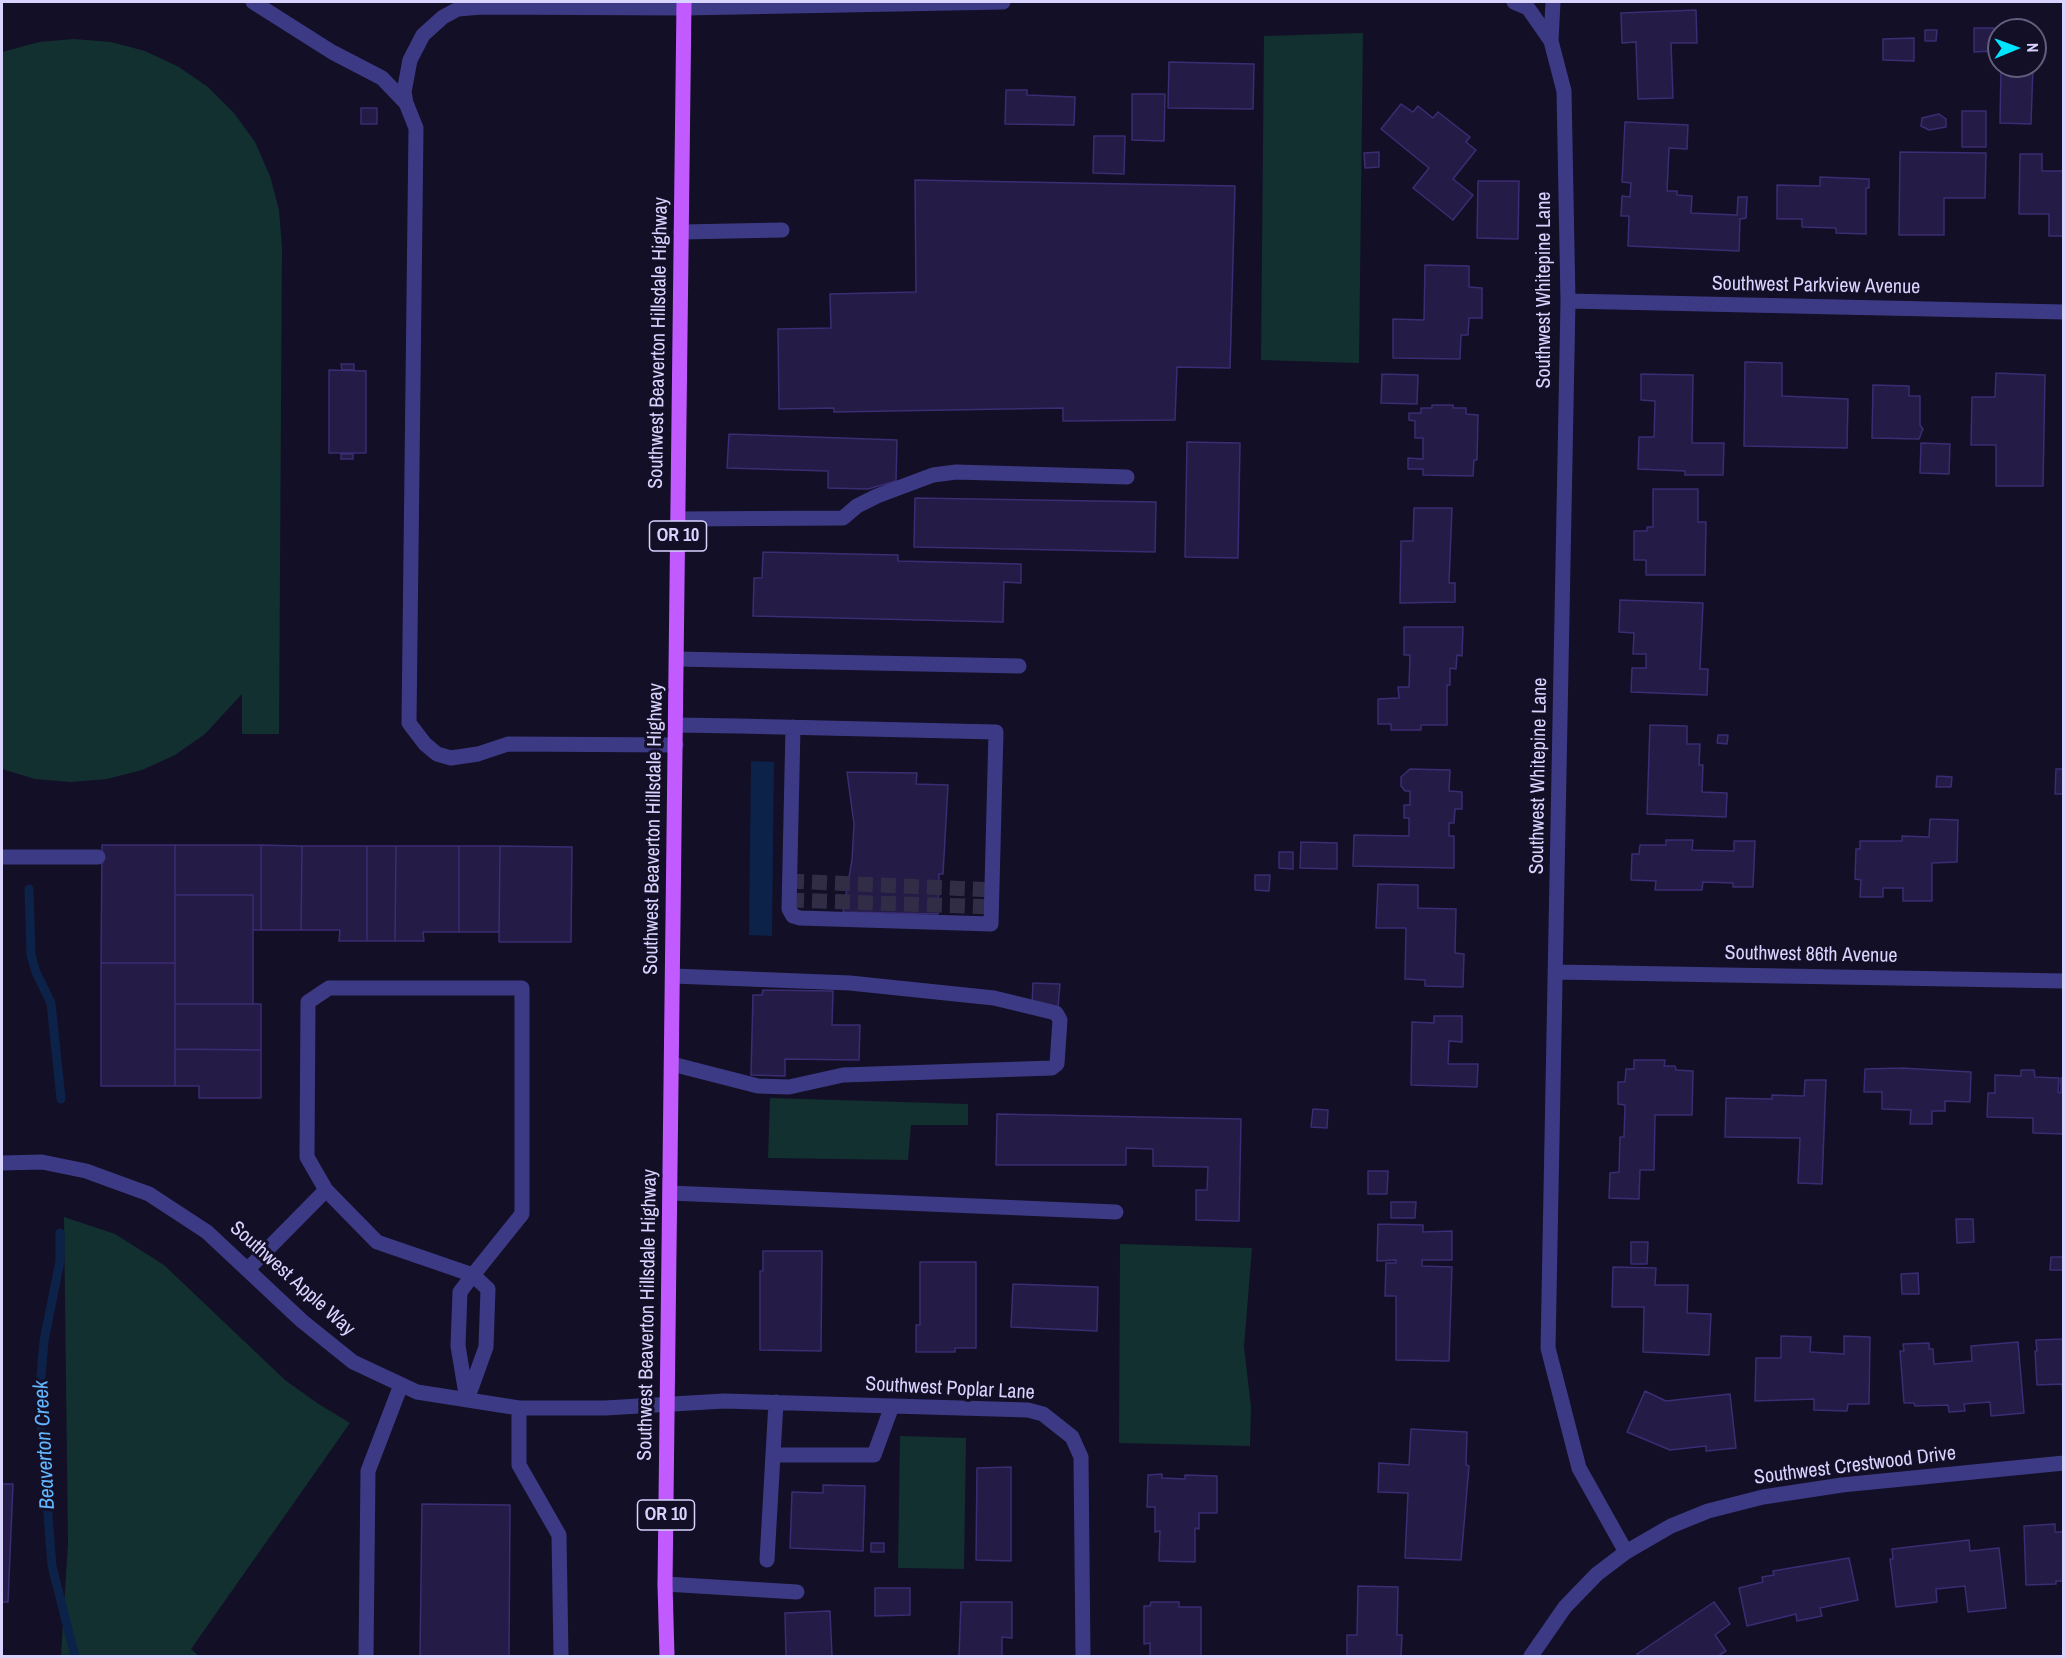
<!DOCTYPE html>
<style>
body{margin:0}
#map{position:relative;width:2065px;height:1658px;overflow:hidden;background:#130f26;font-family:"Archivo Narrow",sans-serif}
canvas{display:block}
.frame{position:absolute;inset:0;border:3px solid #d9d4ff;pointer-events:none}
.north{position:absolute;left:1987px;top:18px;width:60px;height:60px;box-sizing:border-box;background:#130f26;border:2px solid #625e7d;border-radius:50%;rotate:89deg;font-size:16px;font-weight:700;line-height:24px;text-align:center;color:#d9d4ff}
.north::after{content:'';display:block;margin:auto;width:21px;height:27px;background:#00e5ff;clip-path:polygon(50% 0,100% 100%,50% 72%,0 100%)}
</style>
<div id="map">
<canvas width="2065" height="1658"></canvas>
<div class="frame"></div>
<div class="north">N</div>
</div>
<script>
const ctx = document.querySelector('canvas').getContext('2d');
ctx.lineJoin = 'round';
function fill(path, color) { ctx.fillStyle = color; ctx.fill(path, 'evenodd'); }
const poly = rows => new Path2D(rows.map(r => 'M' + r).join(''));
function strokePath(path, color, width, dash) { ctx.strokeStyle = color; ctx.lineWidth = width; ctx.lineCap = dash ? 'butt' : 'round'; ctx.setLineDash(dash || []); ctx.stroke(path); }
function write(font, color, halo, rows, align = 'center') {
  ctx.font = font + ' "Archivo Narrow",sans-serif'; ctx.lineWidth = 6; ctx.setLineDash([]); ctx.textBaseline = 'middle'; ctx.strokeStyle = halo; ctx.fillStyle = color; for (const [text, x, y, turn = 0] of rows) {
    ctx.save(); ctx.translate(x, y); ctx.rotate((+turn || 0) * Math.PI / 180); ctx.textAlign = isNaN(turn) ? turn : align; if (halo) ctx.strokeText(text, 0, 0); ctx.fillText(text, 0, 0); ctx.restore();
  }
}
fill(poly([
 [1363,33,1359,363,1261,360,1264,36],
 [74,39,111,42,145,51,179,67,208,87,234,113,255,142,270,176,279,210,282,247,279,734,242,734,242,694,205,734,175,755,142,770,107,779,71,782,35,779,2,769,2,52,39,42],
 [770,1098,968,1104,968,1125,911,1125,908,1160,768,1158],
 [64,1217,115,1234,164,1265,285,1380,317,1403,350,1423,191,1649,199,1656,61,1656,68,1543],
 [1120,1244,1252,1248,1244,1347,1251,1407,1250,1446,1119,1443],
 [900,1436,966,1438,964,1569,898,1568]
]), '#12302f');
fill(poly([
 [751,761,774,762,772,936,749,935]
]), '#0c2248');
strokePath(poly([
 [29,889,31,955,36,972,51,1003,61,1099],
 [60,1233,60,1261,44,1341,39,1399,52,1566,75,1656]
]), '#0c2248', 9);
const building = poly([
 [1696,10,1697,43,1671,43,1673,98,1638,99,1636,42,1622,43,1621,13,1696,10],
 [1974,28,1994,28,1993,51,1974,52,1974,28],
 [1925,30,1937,30,1936,41,1925,41,1925,30],
 [1914,38,1914,61,1883,60,1883,39,1914,38],
 [1169,62,1254,64,1253,109,1168,108,1169,62],
 [2001,66,2033,66,2031,124,2000,123,2001,66],
 [1006,90,1027,90,1027,95,1075,97,1074,125,1005,124,1006,90],
 [1132,94,1165,94,1164,141,1132,140,1132,94],
 [1401,104,1413,112,1418,106,1433,118,1438,112,1470,137,1466,142,1476,150,1453,179,1473,195,1453,220,1413,188,1429,168,1381,129,1401,104],
 [361,108,377,108,377,124,361,124,361,108],
 [1962,111,1986,111,1986,147,1962,147,1962,111],
 [1939,114,1946,119,1946,127,1929,130,1921,126,1922,118,1939,114],
 [1625,122,1688,125,1687,149,1669,148,1667,191,1677,191,1677,195,1692,196,1691,213,1737,215,1738,197,1747,197,1746,218,1740,219,1739,251,1628,246,1629,216,1621,216,1622,196,1630,197,1631,183,1622,182,1625,122],
 [1094,136,1125,136,1124,174,1093,173,1094,136],
 [1379,152,1379,167,1365,168,1364,153,1379,152],
 [1900,152,1986,153,1985,198,1944,198,1944,235,1899,235,1900,152],
 [2020,154,2042,154,2042,171,2064,171,2064,236,2049,236,2049,214,2019,214,2020,154],
 [1820,177,1869,179,1869,188,1866,188,1866,234,1836,233,1836,228,1802,227,1802,219,1777,219,1777,185,1820,186,1820,177],
 [915,180,1235,186,1230,368,1177,367,1175,420,1063,421,1063,408,834,412,834,408,779,409,778,329,831,328,830,294,916,292,915,180],
 [1478,181,1519,181,1518,239,1477,238,1478,181],
 [1425,265,1469,266,1469,287,1482,288,1482,318,1469,318,1468,335,1461,335,1460,359,1393,358,1393,319,1424,320,1425,265],
 [1745,362,1782,363,1782,396,1848,399,1847,448,1744,446,1745,362],
 [341,364,354,364,354,370,342,370,341,364],
 [329,370,366,371,366,453,329,453,329,370],
 [1996,373,2045,375,2043,486,1996,486,1996,445,1971,445,1972,397,1995,397,1996,373],
 [1382,374,1418,375,1417,404,1381,403,1382,374],
 [1641,374,1693,375,1692,443,1724,443,1723,475,1685,475,1685,471,1638,469,1639,437,1654,437,1655,401,1641,400,1641,374],
 [1873,385,1909,386,1909,396,1920,396,1920,425,1923,429,1919,439,1872,438,1873,385],
 [1432,405,1453,405,1453,408,1466,408,1466,414,1478,415,1477,460,1474,460,1473,476,1423,475,1423,469,1408,469,1408,458,1423,459,1423,438,1415,438,1415,421,1409,420,1409,413,1421,413,1421,408,1432,408,1432,405],
 [729,434,897,440,896,481,868,489,828,488,828,471,727,468,729,434],
 [1187,442,1240,443,1238,558,1185,557,1187,442],
 [1921,443,1950,444,1949,474,1920,473,1921,443],
 [341,454,353,454,353,459,341,459,341,454],
 [1653,489,1698,489,1698,522,1706,522,1705,575,1646,575,1646,560,1634,560,1634,531,1647,531,1647,527,1653,527,1653,489],
 [915,498,1156,502,1155,552,914,547,915,498],
 [1414,508,1452,508,1449,583,1455,583,1455,602,1400,603,1401,541,1413,541,1414,508],
 [763,552,898,555,898,561,1021,564,1021,583,1004,582,1003,622,753,616,754,578,762,578,763,552],
 [1620,600,1703,603,1700,669,1708,669,1707,695,1631,692,1632,668,1646,668,1646,654,1633,654,1634,633,1619,632,1620,600],
 [1404,627,1463,627,1462,656,1457,655,1456,669,1450,668,1450,685,1447,685,1447,725,1421,725,1421,730,1391,730,1391,724,1378,724,1378,699,1399,698,1398,687,1409,687,1410,655,1404,655,1404,627],
 [1650,725,1687,726,1687,744,1700,744,1699,765,1703,765,1702,792,1727,793,1726,817,1647,814,1650,725],
 [1718,735,1728,735,1727,744,1717,743,1718,735],
 [1410,769,1450,770,1449,791,1462,792,1462,809,1455,809,1454,823,1449,823,1449,836,1454,836,1454,868,1353,866,1354,835,1409,836,1409,818,1404,818,1404,805,1410,805,1410,791,1405,791,1401,786,1401,777,1410,769],
 [2056,769,2064,769,2064,794,2055,794,2056,769],
 [847,772,917,773,916,784,948,785,943,874,939,874,938,914,843,912,852,860,854,824,847,772],
 [1937,776,1952,777,1951,787,1936,787,1937,776],
 [1930,819,1958,820,1957,862,1932,863,1932,901,1903,901,1903,888,1883,888,1883,897,1860,897,1861,880,1855,879,1856,849,1860,849,1860,841,1902,841,1902,836,1929,837,1930,819],
 [1666,840,1693,840,1692,850,1734,851,1734,841,1755,841,1753,887,1733,887,1733,883,1703,882,1702,890,1655,890,1656,881,1631,880,1632,854,1639,854,1640,845,1666,845,1666,840],
 [1301,842,1337,843,1337,869,1300,868,1301,842],
 [102,845,175,845,175,963,101,963,102,845],
 [175,845,261,845,261,930,253,930,253,895,175,895,175,845],
 [261,845,302,846,301,930,261,930,261,845],
 [302,846,367,846,367,941,339,941,340,930,301,930,302,846],
 [367,846,396,846,395,941,367,941,367,846],
 [396,846,459,846,459,932,423,932,424,941,395,941,396,846],
 [459,846,500,846,499,932,459,932,459,846],
 [500,846,572,847,571,942,499,942,500,846],
 [1279,852,1293,852,1293,869,1279,868,1279,852],
 [1255,875,1270,875,1269,891,1255,890,1255,875],
 [1378,884,1418,885,1418,908,1456,909,1455,953,1464,954,1463,987,1425,986,1425,980,1405,979,1406,928,1376,928,1378,884],
 [175,895,253,895,253,1004,175,1004,175,895],
 [101,963,175,963,175,1086,101,1086,101,963],
 [1033,983,1060,984,1058,1007,1032,1005,1033,983],
 [763,990,833,991,832,1025,860,1025,859,1060,785,1059,785,1076,751,1075,753,995,762,995,763,990],
 [175,1004,261,1004,261,1050,175,1049,175,1004],
 [1434,1016,1462,1016,1462,1042,1449,1041,1448,1064,1478,1064,1477,1087,1411,1085,1412,1022,1434,1023,1434,1016],
 [175,1049,261,1050,261,1098,199,1098,199,1086,175,1086,175,1049],
 [1634,1060,1665,1060,1664,1066,1675,1066,1676,1070,1693,1071,1692,1115,1655,1115,1654,1170,1640,1170,1639,1199,1609,1198,1610,1173,1619,1172,1620,1137,1624,1137,1625,1105,1618,1104,1618,1082,1625,1082,1626,1069,1634,1069,1634,1060],
 [1901,1068,1971,1072,1970,1102,1945,1101,1945,1111,1932,1111,1932,1124,1910,1124,1911,1110,1882,1109,1882,1092,1864,1092,1865,1069,1901,1068],
 [2021,1070,2034,1070,2035,1077,2059,1078,2058,1092,2061,1093,2061,1078,2064,1078,2064,1134,2033,1133,2033,1118,1987,1117,1988,1093,1995,1093,1995,1075,2021,1076,2021,1070],
 [1805,1080,1826,1080,1822,1184,1798,1183,1800,1138,1725,1137,1726,1098,1772,1099,1772,1095,1804,1096,1805,1080],
 [1313,1109,1328,1110,1327,1128,1311,1127,1313,1109],
 [997,1114,1241,1119,1239,1221,1196,1220,1196,1190,1207,1190,1208,1167,1153,1166,1153,1149,1126,1148,1126,1165,996,1165,997,1114],
 [1368,1171,1388,1171,1387,1194,1368,1194,1368,1171],
 [1391,1202,1416,1202,1415,1218,1391,1218,1391,1202],
 [1956,1219,1973,1219,1974,1242,1957,1243,1956,1219],
 [1378,1224,1423,1225,1423,1232,1452,1231,1452,1260,1422,1260,1422,1266,1452,1267,1449,1361,1396,1360,1396,1296,1385,1296,1386,1263,1396,1263,1396,1260,1377,1261,1378,1224],
 [1631,1242,1648,1242,1647,1264,1631,1264,1631,1242],
 [763,1251,822,1251,821,1351,760,1350,760,1271,763,1271,763,1251],
 [2051,1257,2064,1257,2064,1270,2050,1270,2051,1257],
 [920,1262,976,1262,976,1348,955,1348,955,1352,916,1352,916,1325,920,1325,920,1262],
 [1613,1267,1656,1268,1655,1285,1688,1285,1687,1313,1711,1314,1709,1355,1643,1352,1644,1307,1612,1307,1613,1267],
 [1918,1273,1919,1294,1902,1294,1901,1274,1918,1273],
 [1013,1284,1098,1287,1097,1331,1011,1327,1013,1284],
 [1781,1336,1811,1337,1810,1352,1844,1354,1844,1336,1870,1337,1869,1404,1848,1404,1847,1411,1814,1410,1814,1399,1755,1401,1756,1358,1781,1358,1781,1336],
 [2063,1339,2064,1350,2064,1407,2062,1384,2037,1385,2035,1351,2037,1351,2036,1340,2063,1339],
 [2018,1342,2024,1413,1991,1416,1990,1402,1964,1404,1965,1411,1949,1412,1948,1405,1915,1406,1914,1403,1904,1403,1900,1351,1904,1351,1903,1344,1929,1343,1929,1349,1933,1349,1934,1364,1972,1361,1971,1346,2018,1342],
 [1645,1391,1666,1401,1730,1394,1736,1448,1706,1451,1706,1446,1670,1450,1627,1432,1645,1391],
 [1411,1429,1467,1432,1466,1465,1469,1466,1461,1560,1405,1558,1408,1493,1378,1492,1379,1463,1409,1465,1411,1429],
 [1011,1467,1011,1561,976,1560,977,1468,1011,1467],
 [1162,1474,1162,1478,1185,1479,1185,1475,1217,1476,1217,1513,1199,1513,1199,1529,1195,1528,1195,1562,1159,1561,1160,1531,1155,1532,1155,1507,1147,1507,1148,1475,1162,1474],
 [2,1484,13,1484,8,1602,2,1602,2,1484],
 [823,1485,865,1486,863,1551,790,1548,792,1492,823,1493,823,1485],
 [422,1504,510,1505,509,1656,420,1656,422,1504],
 [2055,1524,2055,1532,2064,1532,2064,1581,2056,1581,2056,1584,2026,1585,2024,1526,2055,1524],
 [1969,1540,1970,1551,1999,1548,2006,1608,1968,1612,1965,1586,1936,1589,1937,1602,1896,1607,1890,1559,1893,1559,1892,1549,1969,1540],
 [871,1543,884,1543,884,1552,871,1552,871,1543],
 [1849,1558,1858,1600,1820,1608,1822,1616,1797,1621,1796,1614,1747,1626,1739,1588,1763,1582,1762,1577,1774,1575,1773,1571,1849,1558],
 [1358,1586,1398,1587,1397,1635,1402,1635,1401,1656,1347,1656,1347,1635,1357,1635,1358,1586],
 [875,1588,910,1588,910,1615,875,1616,875,1588],
 [961,1602,1012,1602,1012,1638,1002,1637,1002,1656,959,1656,961,1602],
 [1151,1602,1179,1602,1179,1607,1201,1607,1201,1656,1150,1656,1150,1643,1144,1644,1144,1606,1150,1606,1151,1602],
 [1714,1602,1730,1624,1715,1635,1726,1651,1718,1656,1639,1656,1637,1654,1714,1602],
 [830,1611,832,1656,786,1656,785,1613,830,1611]
]);
fill(building, '#241b47');
strokePath(building, '#3b2d73', 1.5);
strokePath(poly([
 [789,881,993,890],
 [789,900,992,907]
]), '#312d47', 15, [15, 8]);
strokePath(poly([
 [253,2,332,52,382,78,406,103],
 [1514,2,1528,8,1551,41,1564,91,1568,301,1548,1348,1579,1468,1626,1552],
 [1551,41,1553,2],
 [681,232,782,230],
 [1568,301,2064,312],
 [678,519,843,518,857,506,877,496,933,475,956,472,1127,477],
 [677,659,1019,666],
 [676,725,738,726,996,732,991,924,800,918,793,916,789,909,793,727],
 [676,745,508,744,478,754,451,758,437,754,425,744,409,723,416,128,406,103,404,92,410,60,423,35,443,17,458,9,482,7,684,8,1003,2],
 [2,857,98,857],
 [1557,972,2064,981],
 [329,988,522,988,522,1214,473,1275,377,1242,326,1190,307,1157,308,1002,329,988],
 [672,1064,758,1086,789,1087,843,1075,1052,1068,1057,1064,1060,1020,1056,1013,994,998,850,983,673,976],
 [2,1163,42,1162,86,1171,149,1194,207,1232,302,1321,353,1362,417,1392,519,1408,605,1408,724,1401,1028,1410,1043,1414,1072,1437,1081,1457,1083,1656],
 [670,1193,1116,1212],
 [248,1269,326,1190],
 [473,1275,488,1289,486,1347,467,1400,458,1346,460,1292,473,1275],
 [519,1408,519,1465,559,1535,561,1656],
 [773,1455,874,1455,892,1406],
 [767,1560,776,1402],
 [665,1584,797,1592],
 [366,1656,368,1471,401,1385],
 [1531,1656,1565,1607,1597,1574,1626,1552,1671,1526,1708,1511,1763,1497,1842,1485,2064,1463]
]), '#3d3a85', 15);
strokePath(poly([
 [667,1656,665,1584,684,2]
]), '#c25bff', 15);
for (const [x, y, w] of [
 [678,536,57],
 [666,1515,57]
]) { const box = new Path2D(); box.roundRect(x - w / 2, y - 15, w, 30, 4.5); ctx.fillStyle = '#130f26'; ctx.fill(box); strokePath(box, '#d9d4ff', 1.5); }
write('bold 18px', '#d9d4ff', null, [
 ["OR 10",678,536],
 ["OR 10",666,1515]
]);
write('20px', '#d9d4ff', '#130f26', [
 ["Southwest Parkview Avenue",1816,286,1],
 ["Southwest Whitepine Lane",1545,290,-90],
 ["Southwest Beaverton Hillsdale Highway",659,343,-89],
 ["Southwest Whitepine Lane",1539,776,-89],
 ["Southwest Beaverton Hillsdale Highway",654,829,-89],
 ["Southwest 86th Avenue",1811,955,1],
 ["Southwest Apple Way",292,1279,42],
 ["Southwest Beaverton Hillsdale Highway",648,1315,-89],
 ["Southwest Poplar Lane",950,1389,3],
 ["Southwest Crestwood Drive",1855,1466,-7]
]);
write('italic 21px', '#62b6ff', '#130f26', [
 ["Beaverton Creek",45,1445,-93]
]);
</script>
